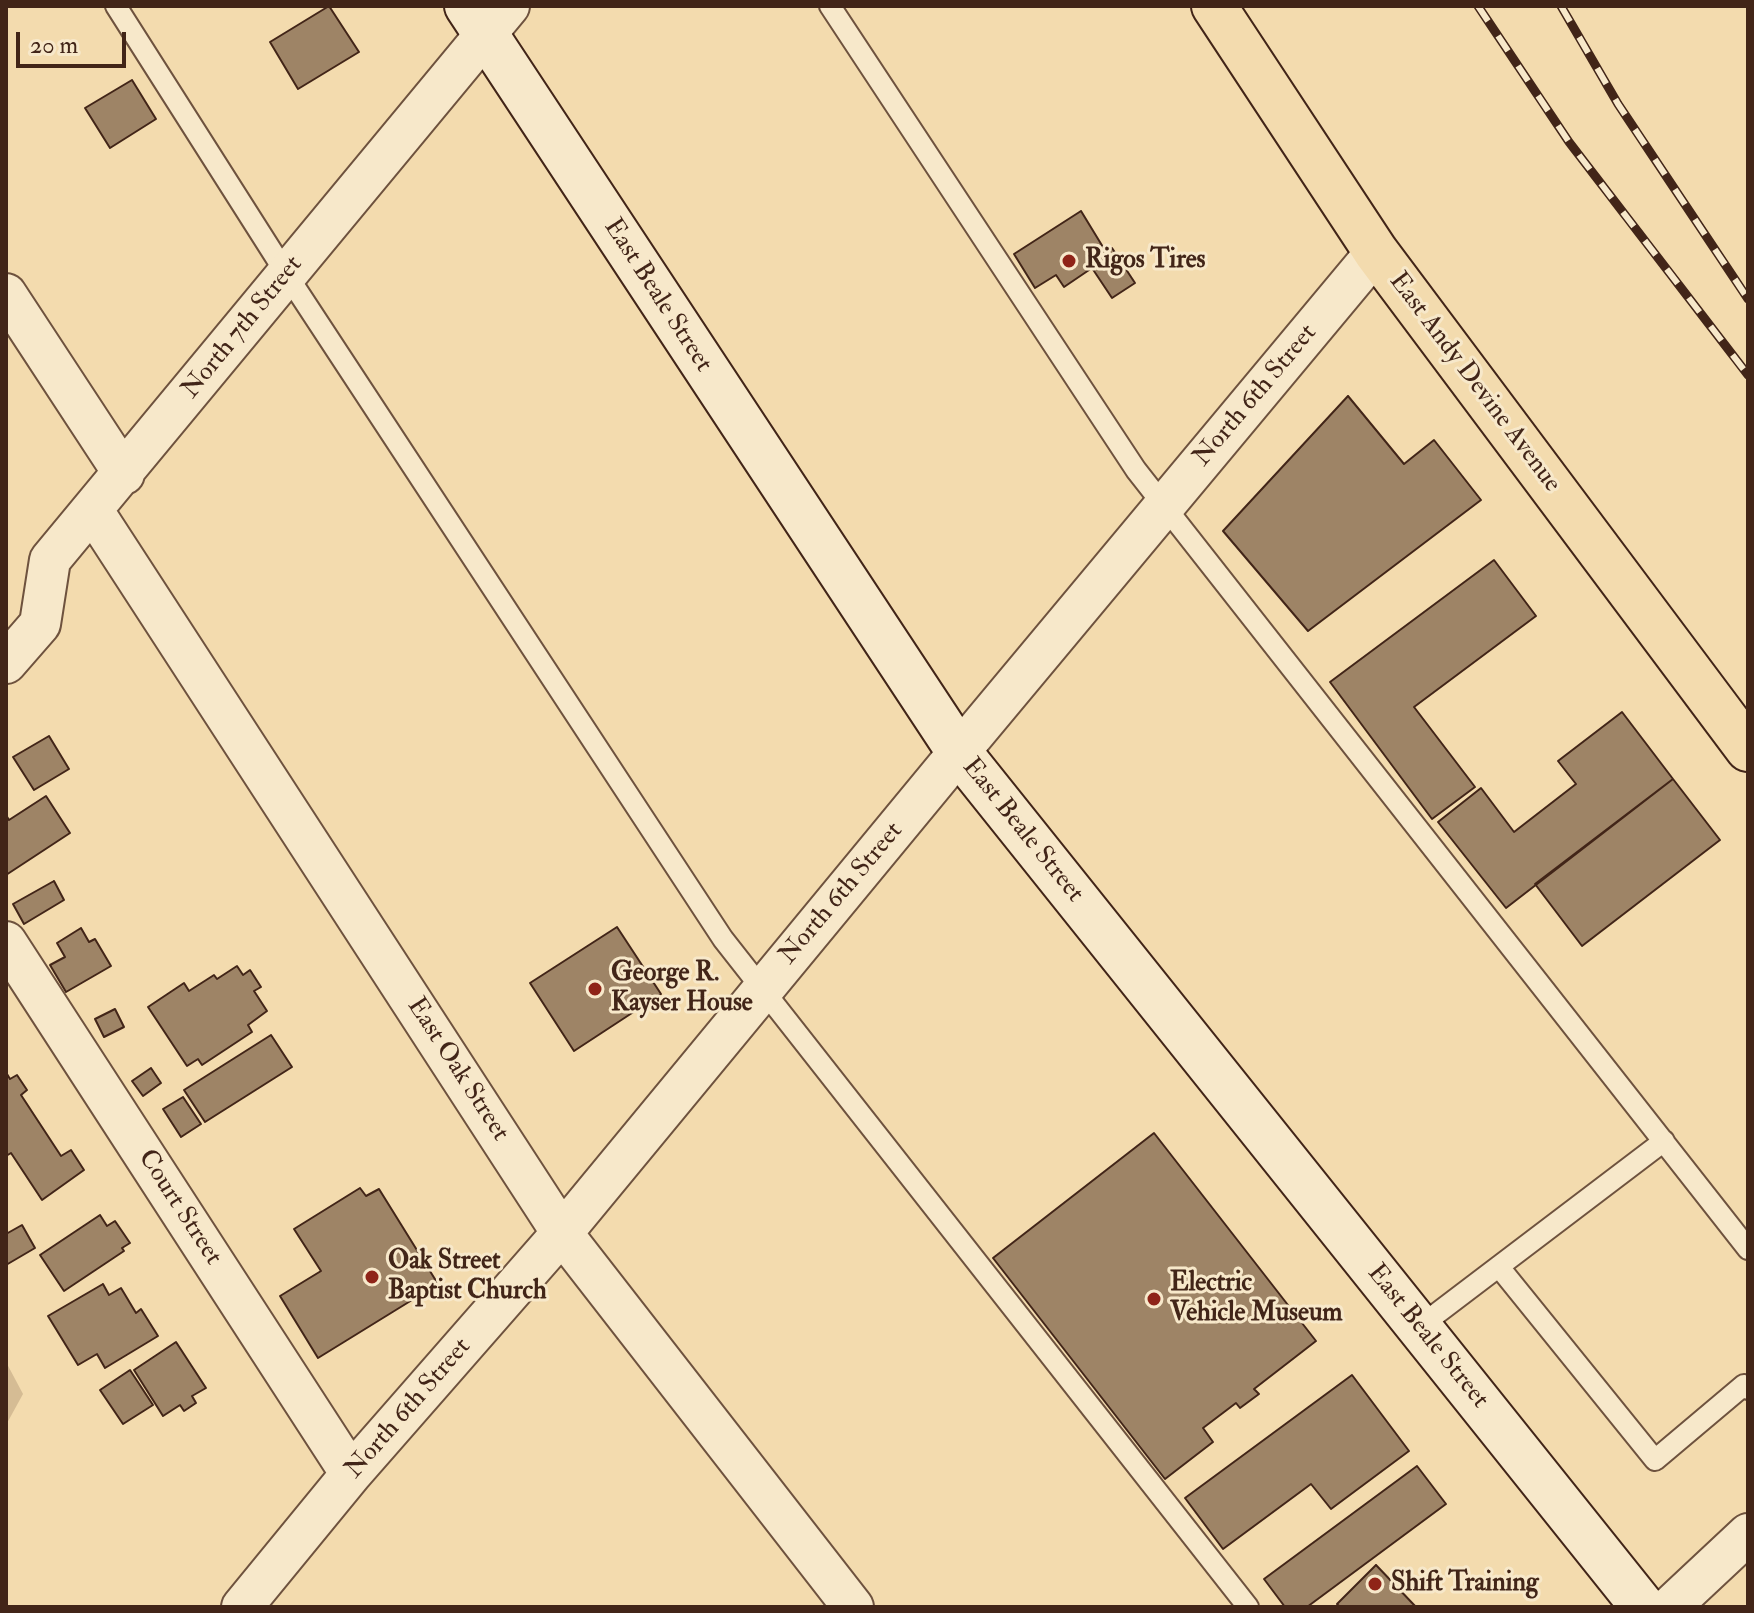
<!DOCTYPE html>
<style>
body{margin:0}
#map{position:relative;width:1754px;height:1613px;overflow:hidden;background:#f3dbae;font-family:"IM FELL Double Pica",serif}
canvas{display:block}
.frame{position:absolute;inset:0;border:8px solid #422518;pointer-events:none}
.scale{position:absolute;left:16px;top:32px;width:110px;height:36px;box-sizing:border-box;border:4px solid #422518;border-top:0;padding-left:10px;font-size:24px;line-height:28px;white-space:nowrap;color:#422518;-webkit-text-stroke:6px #f7e8ca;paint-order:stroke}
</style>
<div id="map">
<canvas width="1754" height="1613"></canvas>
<div class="frame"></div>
<div class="scale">20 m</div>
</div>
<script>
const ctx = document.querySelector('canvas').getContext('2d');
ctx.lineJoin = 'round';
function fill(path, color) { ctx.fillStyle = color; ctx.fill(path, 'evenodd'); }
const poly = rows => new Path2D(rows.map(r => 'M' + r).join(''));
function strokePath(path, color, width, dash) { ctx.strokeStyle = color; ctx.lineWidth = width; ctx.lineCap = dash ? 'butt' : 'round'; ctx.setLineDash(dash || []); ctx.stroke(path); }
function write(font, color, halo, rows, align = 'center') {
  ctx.font = font + ' "IM FELL Double Pica",serif'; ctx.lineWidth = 6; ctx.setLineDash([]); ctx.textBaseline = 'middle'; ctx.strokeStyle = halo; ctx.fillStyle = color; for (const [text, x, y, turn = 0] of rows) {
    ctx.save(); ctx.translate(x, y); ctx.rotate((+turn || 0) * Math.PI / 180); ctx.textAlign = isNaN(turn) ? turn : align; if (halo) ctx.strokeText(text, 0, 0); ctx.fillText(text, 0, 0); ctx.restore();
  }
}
fill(poly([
 [6,1362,23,1394,6,1425]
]), '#d5bc94');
const building = poly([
 [329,6,359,52,298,89,270,42,329,6],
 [132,80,156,119,110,148,85,108,132,80],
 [1081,211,1106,252,1112,248,1135,283,1112,298,1092,268,1064,287,1056,275,1035,288,1014,254,1081,211],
 [1348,396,1404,464,1434,440,1481,500,1308,631,1223,531,1348,396],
 [1494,560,1536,616,1414,707,1475,787,1432,819,1330,682,1494,560],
 [1622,712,1673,779,1506,908,1438,822,1481,788,1514,832,1576,784,1558,761,1622,712],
 [49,736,69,769,34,790,13,757,49,736],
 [1673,779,1720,840,1582,946,1535,884,1673,779],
 [46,796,70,833,6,875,6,815,9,820,46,796],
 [54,881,64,900,24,924,13,904,54,881],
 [617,927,661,994,574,1051,530,983,617,927],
 [81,928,89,942,95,939,111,966,66,992,50,965,65,957,57,943,81,928],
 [237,966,243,975,250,970,261,987,254,991,267,1011,248,1025,252,1032,202,1065,198,1059,187,1066,148,1007,184,983,189,991,214,975,217,979,237,966],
 [115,1009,124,1027,104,1037,95,1019,115,1009],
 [271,1035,292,1067,205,1122,184,1090,271,1035],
 [151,1068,161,1083,143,1096,132,1081,151,1068],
 [7,1074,10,1079,17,1075,27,1090,21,1095,61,1156,71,1150,84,1170,42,1200,11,1153,6,1156,7,1074],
 [183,1097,201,1124,181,1137,163,1109,183,1097],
 [1154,1133,1316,1341,1254,1389,1259,1394,1240,1408,1236,1403,1203,1428,1213,1442,1165,1479,993,1258,1154,1133],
 [360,1188,366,1196,379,1189,438,1284,318,1358,280,1296,321,1271,294,1229,360,1188],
 [100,1215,107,1226,115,1221,130,1243,122,1248,124,1251,64,1291,40,1255,100,1215],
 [22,1225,35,1248,6,1265,6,1234,22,1225],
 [103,1284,109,1295,121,1288,136,1313,141,1309,158,1336,105,1368,97,1354,78,1365,48,1316,103,1284],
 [176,1342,206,1388,192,1396,196,1403,184,1411,180,1405,163,1416,134,1370,176,1342],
 [130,1370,153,1405,123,1424,100,1390,130,1370],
 [1352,1375,1409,1451,1331,1509,1311,1484,1223,1549,1185,1498,1352,1375],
 [1417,1466,1446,1504,1307,1607,1285,1607,1264,1579,1417,1466],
 [1376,1565,1416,1607,1340,1607,1337,1604,1376,1565]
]);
fill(building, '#9e8466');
strokePath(building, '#422518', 2);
const lane = poly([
 [116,6,287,275,723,939,1248,1607],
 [830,6,1136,470,1748,1249],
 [1499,1267,1655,1460,1744,1385,1748,1389],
 [1419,1327,1664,1141]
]);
const street = poly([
 [6,294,124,474],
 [93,511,562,1233,853,1607],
 [6,663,40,624,50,560,509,6],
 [6,942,351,1474],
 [242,1607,351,1474,562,1233,959,752,1376,252],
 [1670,1607,1748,1534]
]);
const secondary = poly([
 [467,6,959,752,1643,1607]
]);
const primary = poly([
 [1214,6,1376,252,1748,749]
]);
strokePath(lane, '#6e523e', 24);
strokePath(street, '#6e523e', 44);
strokePath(secondary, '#422518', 48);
strokePath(primary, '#422518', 48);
strokePath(lane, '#f7e8ca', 20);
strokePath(street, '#f7e8ca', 40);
strokePath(secondary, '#f7e8ca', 44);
strokePath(primary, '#f3dbae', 44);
const rail = poly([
 [1478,6,1569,142,1748,375],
 [1561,6,1618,104,1748,299]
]);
strokePath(rail, '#422518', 9);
strokePath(rail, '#f7e8ca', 6, [18]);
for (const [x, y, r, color] of [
 [1069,261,8,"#8f2418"],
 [595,989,8,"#8f2418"],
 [372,1277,8,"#8f2418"],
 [1154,1299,8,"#8f2418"],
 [1375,1584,8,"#8f2418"]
]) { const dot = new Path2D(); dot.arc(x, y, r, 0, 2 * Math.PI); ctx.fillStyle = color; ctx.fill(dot); strokePath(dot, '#f7e8ca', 3); }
write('bold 26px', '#422518', '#f7e8ca', [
 ["Rigos Tires",1085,261],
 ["George R.",611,974],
 ["Kayser House",611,1004],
 ["Oak Street",388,1262],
 ["Baptist Church",388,1292],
 ["Electric",1170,1284],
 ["Vehicle Museum",1170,1314],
 ["Shift Training",1391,1584]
], 'left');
write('26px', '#422518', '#f7e8ca', [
 ["East Beale Street",657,296,57],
 ["North 7th Street",243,328,-51],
 ["East Andy Devine Avenue",1474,383,53],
 ["North 6th Street",1256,396,-50],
 ["East Beale Street",1022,831,51],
 ["North 6th Street",842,894,-50],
 ["East Oak Street",457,1070,57],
 ["Court Street",179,1208,57],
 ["East Beale Street",1427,1337,51],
 ["North 6th Street",409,1409,-49]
]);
</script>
